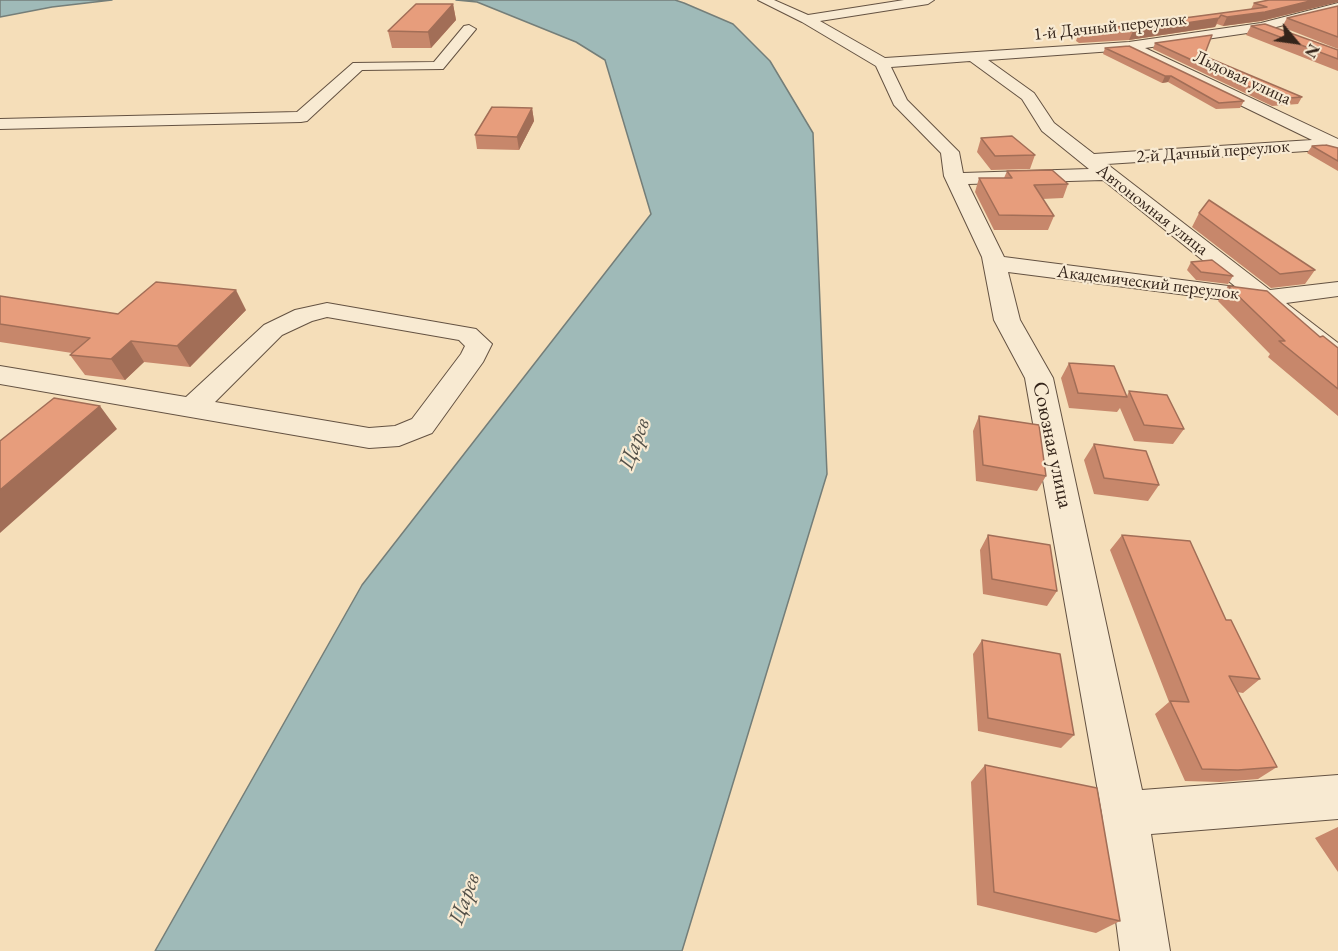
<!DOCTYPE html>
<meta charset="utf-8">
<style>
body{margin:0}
#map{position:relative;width:1338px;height:951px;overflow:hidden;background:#f5deb9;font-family:"EB Garamond",serif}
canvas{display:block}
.north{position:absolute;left:1266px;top:12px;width:60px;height:60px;-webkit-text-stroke:4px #f8ead2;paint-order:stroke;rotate:119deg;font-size:16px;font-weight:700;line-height:24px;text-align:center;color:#34241a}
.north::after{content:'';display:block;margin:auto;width:21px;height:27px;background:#34241a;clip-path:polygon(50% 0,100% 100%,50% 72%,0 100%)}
</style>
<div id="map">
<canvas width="1338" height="951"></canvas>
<div class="north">N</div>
</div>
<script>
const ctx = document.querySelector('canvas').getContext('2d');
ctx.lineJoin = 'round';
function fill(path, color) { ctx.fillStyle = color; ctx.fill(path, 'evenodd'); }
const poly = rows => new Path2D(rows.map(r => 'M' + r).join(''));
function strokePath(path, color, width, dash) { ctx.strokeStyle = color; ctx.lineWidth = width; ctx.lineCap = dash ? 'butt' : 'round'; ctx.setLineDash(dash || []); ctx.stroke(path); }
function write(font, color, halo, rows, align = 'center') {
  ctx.font = font + ' "EB Garamond",serif'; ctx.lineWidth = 4.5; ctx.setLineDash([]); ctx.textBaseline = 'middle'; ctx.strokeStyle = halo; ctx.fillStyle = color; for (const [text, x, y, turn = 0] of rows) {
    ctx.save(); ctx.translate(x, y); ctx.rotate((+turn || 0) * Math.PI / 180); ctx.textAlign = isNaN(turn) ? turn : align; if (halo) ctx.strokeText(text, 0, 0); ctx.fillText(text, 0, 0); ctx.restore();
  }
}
const water = poly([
 [0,0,112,0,52,7,0,17,0,0],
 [456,0,675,0,684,3,733,24,770,61,813,133,827,474,682,951,155,951,362,585,651,214,605,60,576,42,477,2,456,0]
]);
fill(water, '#9fbab8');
strokePath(water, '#747e79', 1.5);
const minor = poly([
 [758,0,774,0,808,15,904,0,934,0,928,4,820,21,885,58,1129,42,1261,23,1338,3,1338,11,1261,31,1145,48,1338,139,1338,153,1322,150,1107,164,1270,290,1338,282,1338,296,1286,303,1338,343,1338,364,1329,362,1257,304,1008,272,1020,320,1053,378,1142,790,1338,775,1338,819,1151,834,1170,951,1120,951,1102,814,1025,378,994,320,982,257,944,176,941,153,894,105,876,66,802,22,758,0],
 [1127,50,1312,140,1094,154,1054,123,1034,93,988,60,1127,50],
 [970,61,1022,99,1042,131,1089,169,963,173,959,152,907,100,891,67,970,61],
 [1103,180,1236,287,1004,257,968,184,1103,180],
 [469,25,476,29,443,69,362,70,307,121,301,122,0,129,0,119,297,112,353,63,434,62,464,26,469,25],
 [327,303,476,329,492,344,483,362,432,433,399,446,369,448,0,384,0,366,186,397,264,325,295,310,327,303],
 [327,317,459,340,465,346,461,354,412,419,395,426,369,428,215,402,282,335,312,321,327,317]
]);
strokePath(minor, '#645242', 2);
fill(minor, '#f8ead2');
fill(poly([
 [1338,0,1338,2,1261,21,1223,26,1217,24,1215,27,1129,40,1079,43,1076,41,1079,32,1251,9,1254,3],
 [453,4,456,20,431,48,392,48,388,31],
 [1338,6,1338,49,1282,27,1287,18],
 [1251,26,1338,50,1338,71,1246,35],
 [1155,43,1204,56,1302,97,1298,104,1272,106,1153,49],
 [1105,48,1244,101,1240,108,1216,109,1168,82,1162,83,1103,54],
 [532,108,534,121,519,150,477,149,475,135],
 [981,138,1035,155,1030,169,991,170,977,152],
 [1312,146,1338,148,1338,171,1307,153],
 [1007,171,1068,184,1063,198,1042,199,1054,216,1048,230,994,230,975,192,979,178,1004,178],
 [1199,213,1315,270,1305,284,1271,288,1192,227],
 [1191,262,1233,276,1228,284,1196,280,1187,270],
 [1228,286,1320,337,1338,348,1338,416,1268,357,1270,354,1218,301],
 [0,296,118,314,246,310,190,367,144,362,125,380,85,375,70,355,72,353,0,342],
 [1069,363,1127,396,1129,391,1184,429,1173,444,1134,441,1120,408,1117,412,1069,408,1061,378],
 [979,416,1046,476,1037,491,976,481,973,431],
 [1094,444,1159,485,1148,501,1094,494,1084,460],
 [988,535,1057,591,1047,606,983,594,980,550],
 [1122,535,1226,620,1260,679,1243,693,1237,692,1277,767,1258,779,1220,782,1185,781,1155,714,1169,702,1110,550],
 [982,640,1074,735,1061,748,978,731,973,654],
 [985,765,1120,921,1096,933,977,905,971,782],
 [1338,827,1338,872,1315,838]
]), '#c7876b');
fill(poly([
 [1314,0,1338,0,1338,2,1261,21,1223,26,1227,17],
 [453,4,456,20,431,48,428,32],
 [1219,18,1215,27,1129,40,1133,31],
 [1165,76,1171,76,1168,82,1162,83],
 [532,108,534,121,519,150,517,137],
 [236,290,246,310,190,367,177,346],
 [131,341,144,362,125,380,111,359],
 [100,406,117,429,0,533,0,490]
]), '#a26e57');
const building = poly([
 [1269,0,1314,0,1265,12,1227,17,1221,15,1219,18,1133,31,1083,34,1079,32,1267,7,1254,3,1269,0],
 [416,4,453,4,428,32,388,31,416,4],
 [1338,6,1338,37,1287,18,1338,6],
 [1265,24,1338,50,1338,59,1251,26,1265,24],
 [1212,35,1204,56,1302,97,1276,99,1155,43,1212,35],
 [1129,46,1244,101,1219,103,1171,76,1165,76,1105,48,1129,46],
 [492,107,532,108,517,137,475,135,492,107],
 [1012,136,1035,155,995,156,981,138,1012,136],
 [1326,145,1338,148,1338,161,1312,146,1326,145],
 [1052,170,1068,184,1034,185,1054,216,999,215,979,178,1012,178,1007,171,1052,170],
 [1209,200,1315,270,1280,274,1199,213,1209,200],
 [1212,260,1233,276,1201,272,1191,262,1212,260],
 [156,282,236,290,177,346,131,341,111,359,70,355,90,338,0,324,0,296,118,314,156,282],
 [1228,286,1267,291,1320,337,1323,336,1338,348,1338,389,1279,341,1285,341,1228,286],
 [1069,363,1114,366,1127,397,1078,393,1069,363],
 [1129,391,1167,395,1184,429,1144,425,1129,391],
 [54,398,100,406,0,490,0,441,54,398],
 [979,416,1039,425,1046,476,983,465,979,416],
 [1094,444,1146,451,1159,485,1104,478,1094,444],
 [988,535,1050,545,1057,591,992,579,988,535],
 [1122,535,1190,541,1226,620,1231,620,1260,679,1229,676,1277,767,1238,770,1202,769,1170,701,1189,702,1122,535],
 [982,640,1060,654,1074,735,988,718,982,640],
 [985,765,1097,788,1120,921,994,892,985,765]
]);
fill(building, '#e79d7c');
strokePath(building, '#a26e57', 1.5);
write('18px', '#34241a', '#f8ead2', [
 ["1-й Дачный переулок",1110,27,-6],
 ["Льдовая улица",1242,78,25],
 ["2-й Дачный переулок",1213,152,-4],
 ["Автономная улица",1152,210,38],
 ["Академический переулок",1148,283,7]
]);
write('21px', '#34241a', '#f8ead2', [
 ["Союзная улица",1052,445,78]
]);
write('italic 22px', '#545149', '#f8ead2', [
 ["Царев",635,444,-70],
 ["Царев",465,899,-70]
]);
</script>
